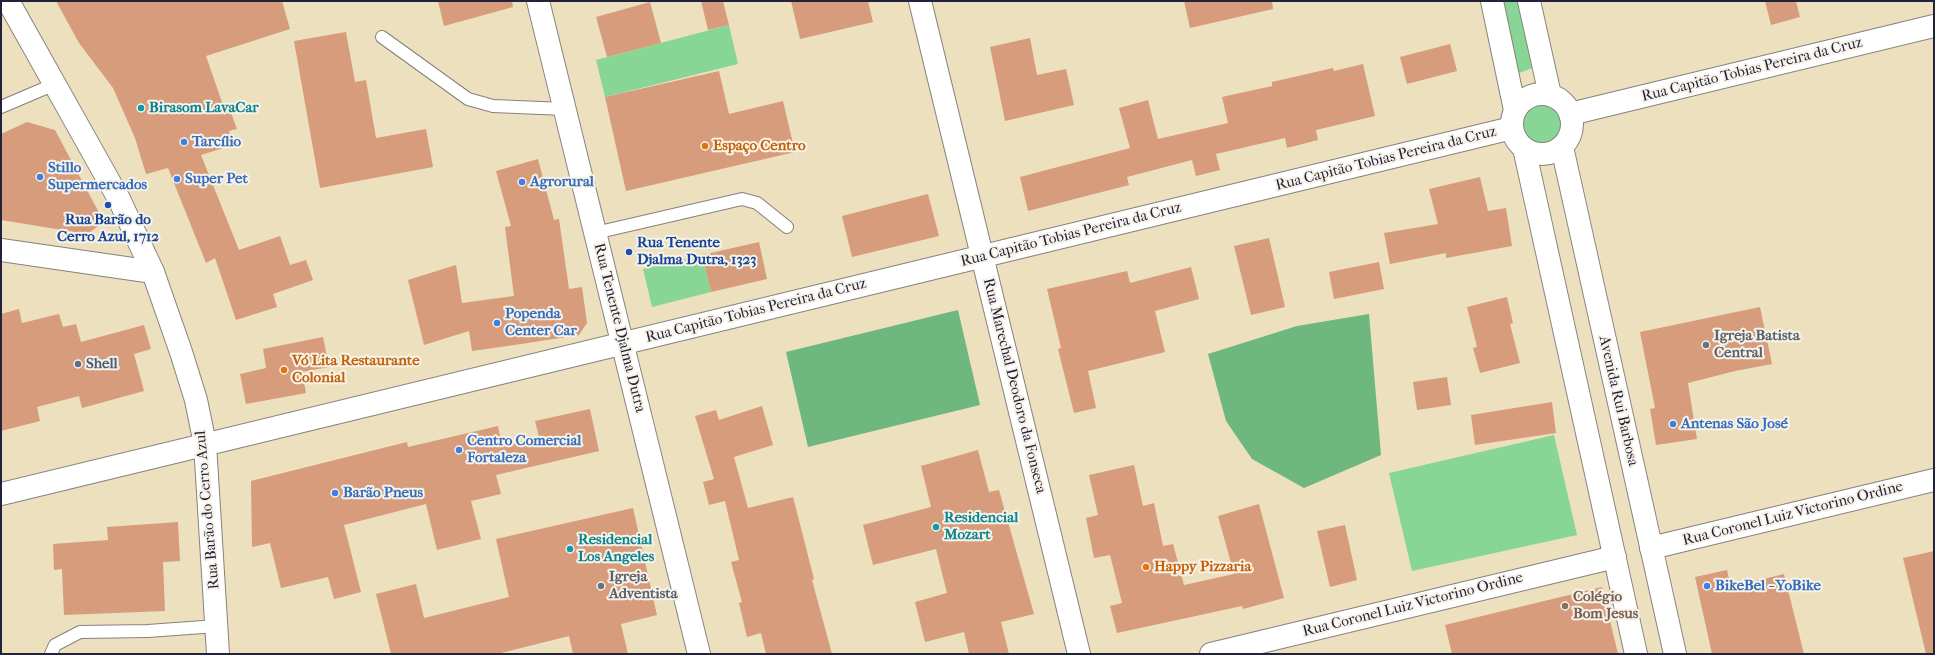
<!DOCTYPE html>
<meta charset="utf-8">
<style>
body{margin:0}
#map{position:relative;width:1935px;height:655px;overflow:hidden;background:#ece0bf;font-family:"IM FELL French Canon",serif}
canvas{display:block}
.frame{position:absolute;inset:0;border:2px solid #22223b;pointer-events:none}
</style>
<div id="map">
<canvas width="1935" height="655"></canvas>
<div class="frame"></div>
</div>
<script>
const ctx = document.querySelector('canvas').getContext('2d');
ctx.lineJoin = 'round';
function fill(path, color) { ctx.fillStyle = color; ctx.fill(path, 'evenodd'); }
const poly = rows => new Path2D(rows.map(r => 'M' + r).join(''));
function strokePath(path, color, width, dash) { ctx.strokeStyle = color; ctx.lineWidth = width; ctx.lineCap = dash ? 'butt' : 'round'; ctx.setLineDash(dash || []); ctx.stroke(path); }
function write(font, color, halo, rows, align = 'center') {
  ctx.font = font + ' "IM FELL French Canon",serif'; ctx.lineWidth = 4; ctx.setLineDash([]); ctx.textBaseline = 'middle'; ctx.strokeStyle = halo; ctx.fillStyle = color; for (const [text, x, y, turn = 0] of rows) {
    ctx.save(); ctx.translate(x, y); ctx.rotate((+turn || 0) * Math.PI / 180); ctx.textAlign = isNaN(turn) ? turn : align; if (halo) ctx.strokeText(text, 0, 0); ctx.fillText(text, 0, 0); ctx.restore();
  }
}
fill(poly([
 [1503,1,1526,1,1541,65,1519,73],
 [729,25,738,64,605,97,596,60],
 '1519 125a22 22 0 1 1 44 0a22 22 0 1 1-44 0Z',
 [702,255,711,292,652,307,643,269],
 [1554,435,1577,535,1412,571,1389,473]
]), '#88d695');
fill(poly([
 [958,310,980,405,808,447,786,352],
 [1369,314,1381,455,1304,488,1252,459,1226,421,1208,354,1297,326]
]), '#6eb77e');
fill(poly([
 [56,1,282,1,290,29,206,56,224,108,229,107,237,129,229,131,233,145,201,155,239,250,280,236,290,265,306,260,313,280,273,294,277,307,236,320,215,258,206,263,168,168,146,174,135,138,113,88,79,43],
 [438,1,512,1,513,7,444,26],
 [701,1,723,1,729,25,708,30],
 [791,1,868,1,873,22,800,39],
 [1184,1,1272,1,1273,9,1190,28],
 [1765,1,1796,1,1800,17,1771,25],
 [650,2,661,43,607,57,596,17],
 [346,32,355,82,366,80,376,138,426,129,433,167,320,188,294,41],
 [1030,38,1037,75,1066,69,1074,105,1005,121,990,47],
 [1450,44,1457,71,1407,84,1400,57],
 [1363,64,1375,116,1316,130,1318,140,1287,148,1285,138,1216,154,1220,170,1196,176,1192,160,1127,177,1129,185,1028,211,1020,177,1130,148,1119,108,1148,100,1158,139,1228,123,1222,97,1272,86,1272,82,1333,68,1334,71],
 [719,71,729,114,783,101,795,152,626,191,605,97],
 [27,122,55,130,104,222,87,234,1,220,1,134],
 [538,159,554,220,559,219,569,289,582,287,587,323,579,335,528,343,472,351,469,331,424,345,408,280,456,265,462,303,514,296,505,227,511,226,496,171],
 [1480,177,1488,211,1506,208,1512,246,1446,258,1446,253,1390,264,1384,233,1438,224,1429,189],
 [928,194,939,236,852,257,842,216],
 [1269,238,1285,307,1251,315,1234,246],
 [759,242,767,279,711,292,702,255],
 [1379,262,1384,289,1334,299,1329,272],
 [1191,267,1199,299,1155,311,1165,352,1088,371,1096,408,1074,413,1058,349,1061,348,1047,289,1127,271,1130,283],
 [1507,297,1513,323,1510,324,1520,363,1480,373,1473,348,1477,347,1467,307],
 [1760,307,1772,364,1735,371,1688,383,1697,439,1656,445,1650,409,1655,408,1640,332],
 [19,309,22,323,59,314,63,327,76,324,81,342,144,325,151,349,134,354,144,391,82,408,79,396,37,407,40,421,1,431,1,314],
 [323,337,329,367,302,372,306,393,246,404,240,374,266,368,263,349],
 [1447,377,1451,405,1417,410,1413,382],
 [1552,402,1556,433,1475,445,1471,415],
 [762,406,773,445,734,457,748,508,793,497,814,579,812,580,832,654,766,654,761,633,747,637,739,603,742,602,731,562,739,560,725,501,709,505,703,482,714,479,695,416,716,410,719,420],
 [590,409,599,451,496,475,501,494,471,501,481,539,437,550,426,504,344,525,361,592,334,599,328,577,281,588,270,543,252,547,251,481,407,442,408,447,498,426,502,446,539,437,535,421],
 [978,450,989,492,999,490,1034,614,1001,622,1009,654,969,654,964,632,925,642,915,602,947,593,936,549,873,565,863,525,931,507,921,466],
 [1134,465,1143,506,1154,503,1163,546,1173,544,1184,585,1234,574,1218,516,1259,504,1284,598,1243,609,1242,606,1117,633,1110,606,1122,603,1110,555,1094,558,1086,518,1098,515,1089,475],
 [633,508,657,615,621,624,628,654,573,654,569,636,497,654,391,654,376,594,416,584,424,618,509,597,496,539],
 [178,522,180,561,163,562,165,611,64,615,62,569,54,570,53,544,108,540,107,527],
 [1345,525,1357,580,1330,587,1317,531],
 [1934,551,1934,654,1926,654,1903,558],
 [1727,570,1731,587,1784,574,1804,654,1712,654,1695,577],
 [1602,587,1618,654,1452,654,1445,625]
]), '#d69c7b');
const lane = poly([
 [382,37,468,99,493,106,565,109],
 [1,107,55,84],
 [595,233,742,199,757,203,787,227],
 [51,654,55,645,80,632,148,631,217,626]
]);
const street = poly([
 [1,250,153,272],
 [1651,548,1934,480],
 [1211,654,1615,557]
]);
const secondary = poly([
 [8,1,119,199,153,272,181,352,196,400,205,444,218,654],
 [538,1,699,654],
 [920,1,1079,654],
 [1570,114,1934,26],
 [1,494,1512,128]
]);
const primary = poly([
 [1492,1,1515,110],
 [1529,1,1550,95],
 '1512 124a30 30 0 1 1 60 0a30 30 0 1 1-60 0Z',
 [1562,147,1675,654],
 [1524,148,1636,654]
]);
strokePath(lane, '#87817d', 14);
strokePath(street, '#87817d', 24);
strokePath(secondary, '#87817d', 24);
strokePath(primary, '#87817d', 24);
strokePath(lane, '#fff', 12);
strokePath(street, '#fff', 22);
strokePath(secondary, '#fff', 22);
strokePath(primary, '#fff', 22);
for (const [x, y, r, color] of [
 [141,108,4,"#0f9aa8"],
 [184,142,4,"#3f7fe0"],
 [705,146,4,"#e8710a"],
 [40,177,4,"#3f7fe0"],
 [177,179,4,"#3f7fe0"],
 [522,182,4,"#3f7fe0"],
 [108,205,4,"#1a4fb4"],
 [629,252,4,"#1a4fb4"],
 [497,323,4,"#3f7fe0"],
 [1706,345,4,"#6b7280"],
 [78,364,4,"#5c6f8a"],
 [284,370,4,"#e8710a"],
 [1673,424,4,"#3f7fe0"],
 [459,450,4,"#3f7fe0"],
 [335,493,4,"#3f7fe0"],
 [936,527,4,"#0f9aa8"],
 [570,549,4,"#0f9aa8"],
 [1146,567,4,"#e8710a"],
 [601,586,4,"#6b7280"],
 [1707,586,4,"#3f7fe0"],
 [1565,606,4,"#8d6e63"]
]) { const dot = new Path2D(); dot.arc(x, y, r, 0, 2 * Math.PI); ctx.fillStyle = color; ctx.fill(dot); strokePath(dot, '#f7f3e8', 1.5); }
write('15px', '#22223b', '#f7f3e8', [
 ["Rua Capitão Tobias Pereira da Cruz",1752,70,-14],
 ["Rua Capitão Tobias Pereira da Cruz",1386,159,-14],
 ["Rua Capitão Tobias Pereira da Cruz",1071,235,-14],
 ["Rua Capitão Tobias Pereira da Cruz",756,311,-14],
 ["Rua Tenente Djalma Dutra",619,328,76],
 ["Rua Marechal Deodoro da Fonseca",1014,386,76],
 ["Avenida Rui Barbosa",1618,401,77],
 ["Rua Barão do Cerro Azul",208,510,-95],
 ["Rua Coronel Luiz Victorino Ordine",1793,514,-14],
 ["Rua Coronel Luiz Victorino Ordine",1413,605,-14]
]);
write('bold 15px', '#0d838f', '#f7f3e8', [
 ["Birasom LavaCar",149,108],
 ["Residencial",944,518],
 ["Mozart",944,535],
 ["Residencial",578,540],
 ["Los Angeles",578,557]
], 'left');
write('bold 15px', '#366cbe', '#f7f3e8', [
 ["Tarcílio",192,142],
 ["Stillo",48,168],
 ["Supermercados",48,185],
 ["Super Pet",185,179],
 ["Agrorural",530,182],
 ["Popenda",505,314],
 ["Center Car",505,331],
 ["Antenas São José",1681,424],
 ["Centro Comercial",467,441],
 ["Fortaleza",467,458],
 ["Barão Pneus",343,493],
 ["BikeBel - YoBike",1715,586]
], 'left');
write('bold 15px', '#c56008', '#f7f3e8', [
 ["Espaço Centro",713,146],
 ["Vó Lita Restaurante",292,361],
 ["Colonial",292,378],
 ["Happy Pizzaria",1154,567]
], 'left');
write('bold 15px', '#164399', '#f7f3e8', [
 ["Rua Barão do",108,220],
 ["Cerro Azul, 1712",108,237],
 ["Rua Tenente",637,243,"left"],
 ["Djalma Dutra, 1323",637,260,"left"]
]);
write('bold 15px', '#5b616d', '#f7f3e8', [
 ["Igreja Batista",1714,336],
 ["Central",1714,353],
 ["Igreja",609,577],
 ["Adventista",609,594]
], 'left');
write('bold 15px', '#4e5e75', '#f7f3e8', [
 ["Shell",86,364]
], 'left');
write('bold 15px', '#785e54', '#f7f3e8', [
 ["Colégio",1573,597],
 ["Bom Jesus",1573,614]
], 'left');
</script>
